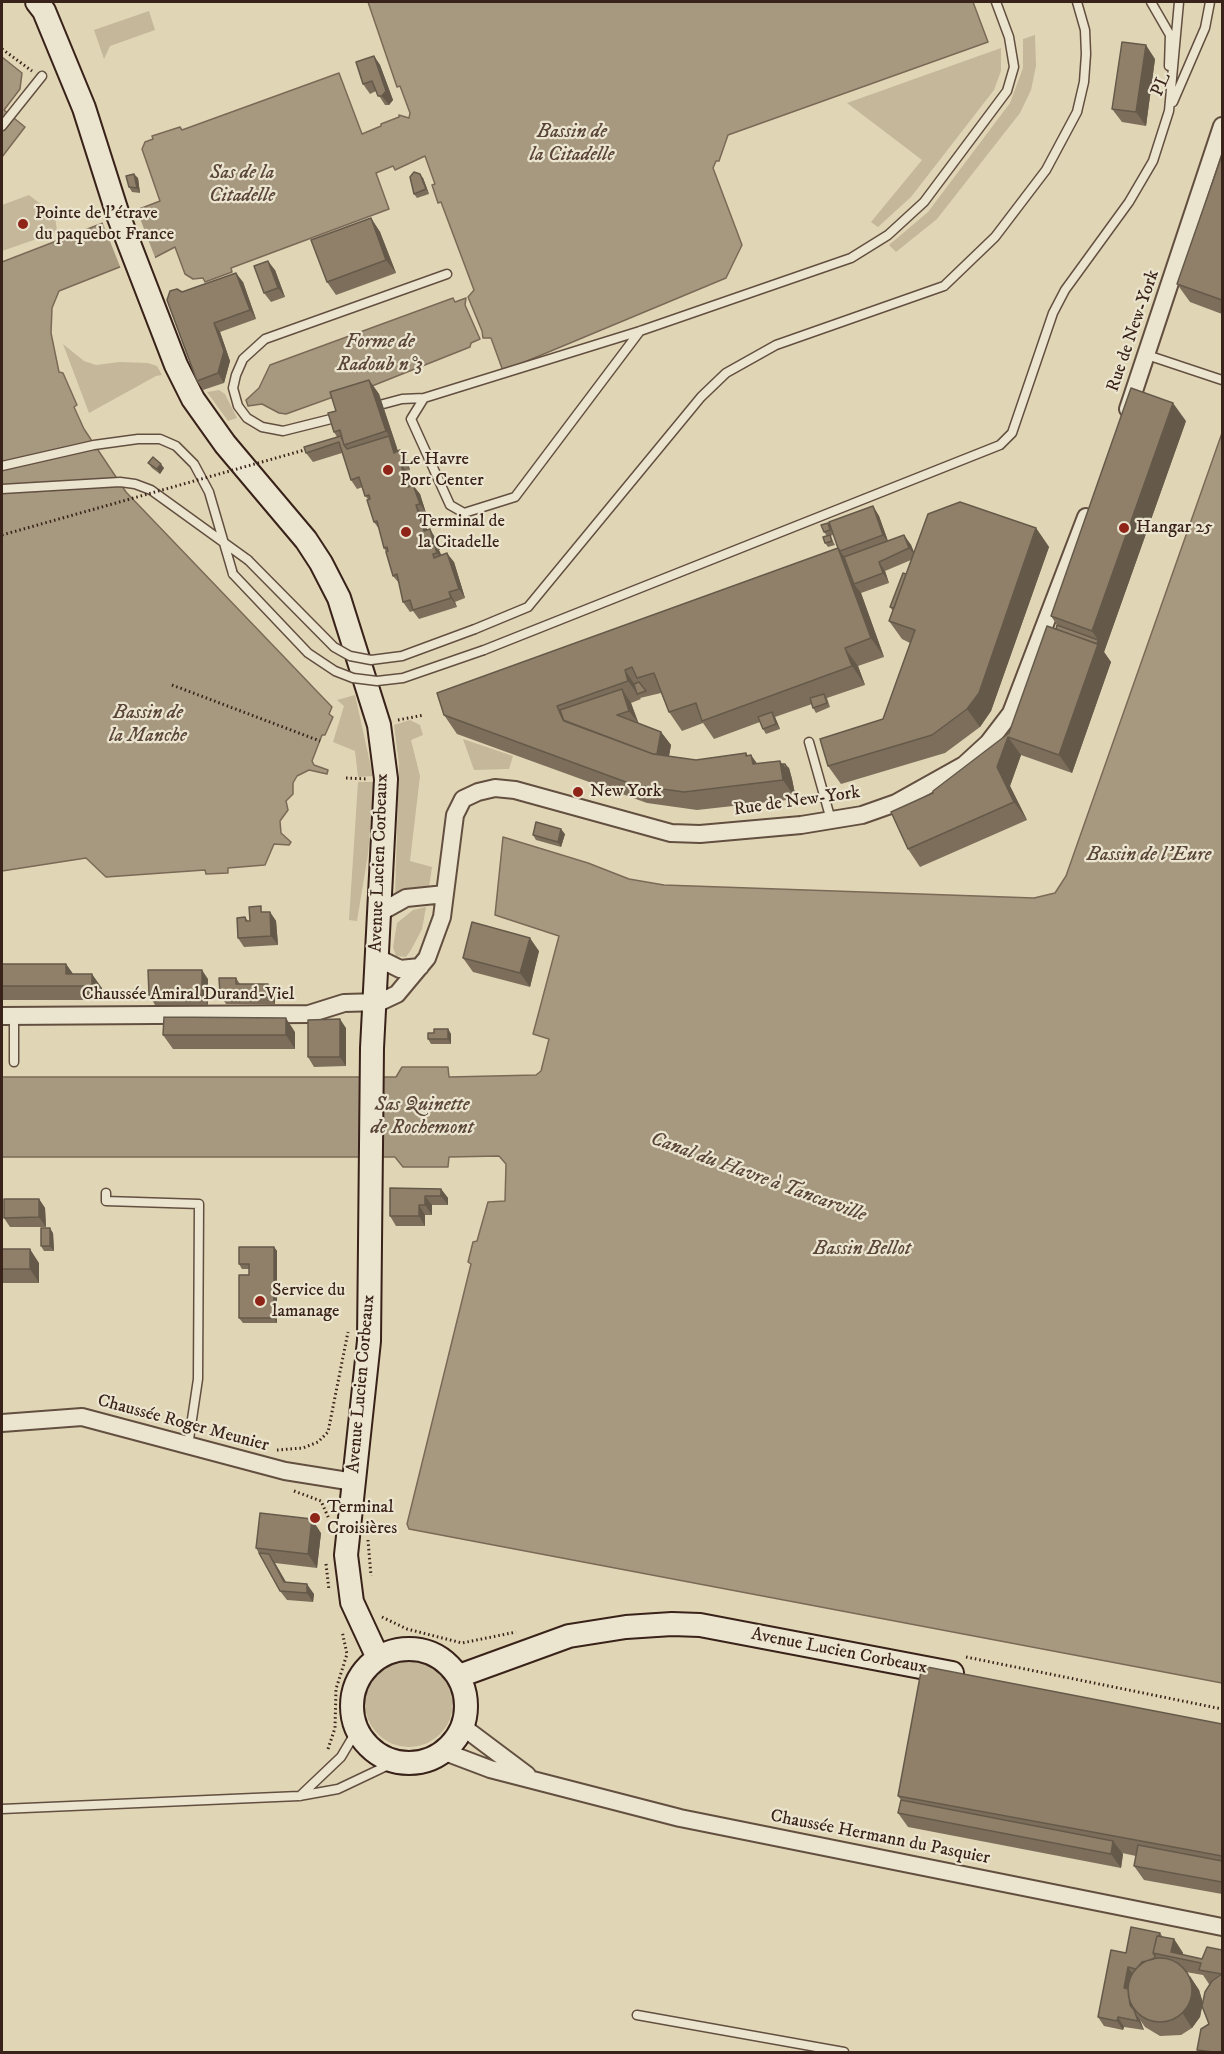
<!DOCTYPE html>
<meta charset="utf-8">
<style>
body{margin:0}
#map{position:relative;width:1224px;height:2054px;overflow:hidden;background:#e0d6b5;font-family:"IM FELL DW Pica",serif}
canvas{display:block}
.frame{position:absolute;inset:0;border:3px solid #392219;pointer-events:none}
</style>
<div id="map">
<canvas width="1224" height="2054"></canvas>
<div class="frame"></div>
</div>
<script>
const ctx = document.querySelector('canvas').getContext('2d');
ctx.lineJoin = 'round';
function fill(path, color) { ctx.fillStyle = color; ctx.fill(path, 'evenodd'); }
const poly = rows => new Path2D(rows.map(r => 'M' + r).join(''));
function strokePath(path, color, width, dash) { ctx.strokeStyle = color; ctx.lineWidth = width; ctx.lineCap = dash ? 'butt' : 'round'; ctx.setLineDash(dash || []); ctx.stroke(path); }
function write(font, color, halo, rows, align = 'center') {
  ctx.font = font + ' "IM FELL DW Pica",serif'; ctx.lineWidth = 4.5; ctx.setLineDash([]); ctx.textBaseline = 'middle'; ctx.strokeStyle = halo; ctx.fillStyle = color; for (const [text, x, y, turn = 0] of rows) {
    ctx.save(); ctx.translate(x, y); ctx.rotate((+turn || 0) * Math.PI / 180); ctx.textAlign = isNaN(turn) ? turn : align; if (halo) ctx.strokeText(text, 0, 0); ctx.fillText(text, 0, 0); ctx.restore();
  }
}
fill(poly([
 [149,11,155,30,110,46,104,59,94,30],
 [1035,35,1036,66,1031,90,1020,113,937,219,896,252,889,245,928,212,1010,103,1023,68,1023,39],
 [1001,48,1001,71,994,90,911,197,878,227,871,222,922,160,847,103],
 [29,195,55,215,57,232,2,251,2,205],
 [63,344,84,361,96,365,120,362,148,363,157,366,162,375,156,376,89,413],
 [219,390,225,394,237,418,228,421,207,392],
 [355,695,373,776,358,777,355,751,333,742,344,706,337,700],
 [410,720,420,725,423,735,411,740,420,776,410,861,432,867,429,887,395,898,399,764,394,725],
 [463,739,513,756,509,769,474,770],
 [358,782,374,782,368,854,357,921,349,920],
 [426,907,422,929,411,950,406,957,396,956,393,947,397,923,413,910],
 '365 1703a44 44 0 1 1 88 0a44 44 0 1 1-88 0Z'
]), '#c4b79a');
const water = poly([
 [368,2,973,2,988,42,728,135,719,161,716,161,713,168,742,245,726,278,503,371,491,338,483,338,482,331,468,297,474,290,441,202,438,203,432,185,435,184,425,156,395,170,393,166,376,173,389,209,231,268,232,272,205,282,203,278,193,279,185,274,175,247,152,259,150,255,59,291,52,308,51,333,59,372,63,373,77,405,74,407,84,429,126,492,332,707,329,714,333,717,325,735,322,735,312,761,314,765,328,770,327,774,309,770,297,776,293,783,293,794,286,801,288,810,280,821,281,833,291,842,289,845,274,844,265,865,228,868,228,873,206,874,205,870,106,877,86,858,2,871,2,262,160,201,142,149,145,142,153,139,152,136,180,127,182,130,339,73,362,134,381,126,381,124,399,117,399,115,409,118,410,113,400,86,397,87,368,2],
 [2,57,22,73,20,89,4,110,25,127,2,157,2,57],
 [453,298,455,302,466,298,465,305,480,339,471,343,470,347,362,390,361,387,286,414,279,413,262,404,248,406,246,400,259,388,270,365,453,298],
 [1222,433,1222,1683,409,1529,407,1524,471,1264,468,1262,473,1242,477,1241,488,1202,505,1201,506,1164,499,1156,449,1157,448,1167,403,1167,395,1157,2,1157,2,1077,396,1077,402,1067,448,1067,449,1077,536,1075,541,1071,549,1039,533,1034,559,936,495,915,503,837,588,863,629,879,664,885,1034,898,1055,893,1066,876,1222,433]
]);
fill(water, '#a79980');
strokePath(water, '#7b6957', 1.5);
fill(poly([
 [136,208,156,260,151,261,149,259,121,269,102,221]
]), '#e0d6b5');
const service = poly([
 [1151,2,1170,35,1169,66],
 [1173,102,1205,28,1210,2],
 [2,126,42,76],
 [640,331,515,497,464,513,450,505,411,419,424,398,640,331,851,258,888,235,924,202,1007,91,1014,67,1009,37,996,2],
 [1147,355,1222,380],
 [372,407,402,399,424,398],
 [339,417,283,431,262,427,247,418,238,406,233,388,236,375,243,359,265,339,447,274],
 [2,466,94,445,138,439,160,439,176,446,194,464,209,492,233,574],
 [2,489,120,482,135,484,151,490,248,560],
 [475,629,528,607,701,397,726,373,776,345,944,286,995,237,1046,170,1077,112,1084,82,1086,54,1085,30,1077,2],
 [484,650,1000,445,1012,433,1053,313,1065,290,1129,202,1153,161,1169,111,1179,2],
 [809,742,831,820],
 [14,1016,14,1062],
 [106,1193,106,1201,199,1204,198,1379,188,1446],
 [300,1796,341,1757,357,1730],
 [2,1809,299,1796,338,1789,395,1762],
 [637,2015,844,2052]
]);
const minor = poly([
 [1128,409,1222,126],
 [379,913,406,898,445,894],
 [376,957,400,969,420,967],
 [2,1016,309,1014,344,1003,380,1002,397,994,427,958,442,917,455,815,463,799,478,792,495,788,515,790,671,833,700,834,801,825,862,815,896,803,964,765,988,743,1011,713,1086,517],
 [2,1423,82,1417,285,1471,354,1482],
 [463,1727,527,1775],
 [445,1752,490,1769,680,1818,1222,1927]
]);
const secondary = poly([
 [37,2,44,11,84,108,118,215,176,365,193,399,225,444,306,540,321,563,339,598,379,725,386,779,372,1048,369,1341,346,1555,352,1602,378,1658],
 '352 1706a57 57 0 1 1 114 0a57 57 0 1 1-114 0Z',
 [459,1676,569,1636,626,1627,672,1624,700,1625,952,1673]
]);
strokePath(service, '#634f40', 11);
strokePath(minor, '#634f40', 20);
strokePath(secondary, '#392219', 26);
strokePath(poly([
 [2,49,32,71],
 [172,685,320,741],
 [398,720,424,715],
 [346,778,368,779],
 [277,1450,303,1448,318,1442,328,1432,348,1332],
 [294,1491,321,1501,329,1519],
 [368,1540,371,1576],
 [326,1564,329,1590],
 [382,1617,407,1629,462,1643,516,1632],
 [966,1657,1222,1709],
 [328,1749,335,1728,336,1689,347,1654,342,1631]
]), '#392219', 3, [1.5, 3]);
strokePath(service, '#ebe4cf', 8);
strokePath(minor, '#ebe4cf', 16);
strokePath(secondary, '#ebe4cf', 22);
const serviceBridge = poly([
 [248,560,334,647,350,656,371,660,402,656,475,629],
 [233,574,308,653,335,671,353,678,377,681,403,678,484,650]
]);
strokePath(serviceBridge, '#634f40', 11, []);
strokePath(poly([
 [2,535,308,449]
]), '#392219', 3, [1.5, 3]);
strokePath(serviceBridge, '#ebe4cf', 8);
fill(poly([
 [374,56,380,65,393,100,389,105,385,105,376,91,370,94,363,84],
 [1155,59,1146,126,1122,122,1112,109],
 [1222,155,1222,314,1190,302,1177,284],
 [138,178,140,193,132,192,129,187],
 [423,178,429,194,417,198,414,194],
 [371,218,380,232,396,273,336,295,327,282],
 [275,270,285,297,271,302,264,293],
 [243,282,256,319,220,332,230,361,224,383,203,390,197,381,182,292],
 [369,380,379,394,398,451,407,460,410,470,406,471,411,486,420,494,426,513,422,515,427,530,436,539,440,550,439,550,441,555,454,562,465,598,455,602,457,607,419,619,413,611,410,612,403,602,399,583,393,576,386,552,384,548,379,529,374,522,368,499,365,496,363,487,357,489,351,480,342,453,313,462,306,453,337,437,334,432],
 [1186,421,1104,652,1111,662,1072,773,1021,755,1010,786,1027,820,920,867,908,849,933,793,1009,733,1056,629,1057,625,1051,616],
 [148,463,164,468,160,474,152,468],
 [873,506,879,516,888,541,904,535,911,545,914,552,1036,528,1049,547,991,711,980,727,945,753,841,784,828,766,883,719,910,643,902,639,889,621,893,611,890,607,906,574,911,560,885,571,889,583,861,593,884,657,858,666,865,685,827,698,830,707,816,713,813,708,812,704,775,717,780,729,766,734,763,729,760,722,714,739,703,723,682,731,669,712,661,693,640,698,641,699,631,703,638,723,661,732,671,745,669,756,696,760,748,756,757,764,780,761,782,764,789,768,792,779,796,799,697,810,647,803,457,734,444,715,838,548],
 [828,523,831,528,833,535,830,536,835,545,828,547,825,543,827,536,824,532],
 [565,834,561,847,536,840,533,835],
 [265,912,270,912,276,921,278,945,244,947,238,938,245,917,248,921,250,921],
 [539,951,530,987,473,972,463,958],
 [2,964,66,964,73,974,102,988,102,1000,2,1000],
 [236,978,240,984,275,993,275,1004,226,1004,220,994],
 [208,979,208,1005,155,1005,149,995],
 [346,1028,346,1066,314,1067,308,1057],
 [448,1029,451,1034,451,1044,431,1044,428,1039,434,1033],
 [295,1032,295,1049,173,1049,163,1035],
 [390,1188,441,1189,448,1198,448,1205,432,1205,432,1215,425,1215,425,1226,396,1226,390,1216],
 [39,1199,45,1208,46,1227,10,1227,4,1218],
 [53,1233,54,1251,44,1251,41,1246],
 [274,1247,277,1251,277,1323,243,1323,239,1318,249,1275,249,1269,242,1269,239,1264],
 [2,1249,39,1263,39,1283,2,1283],
 [321,1533,317,1568,275,1563,286,1582,314,1594,313,1602,287,1600,280,1591,256,1548],
 [1222,1724,1222,1894,1144,1880,1134,1866,1136,1856,1122,1853,1123,1854,1121,1868,908,1827,898,1813,901,1800,898,1796],
 [1160,1933,1163,1937,1174,1939,1183,1953,1183,1955,1202,1959,1222,1950,1222,2052,1199,2052,1197,2050,1209,2024,1202,2006,1200,2017,1192,2028,1181,2035,1160,2036,1145,2027,1140,2020,1144,2030,1124,2027,1123,2030,1104,2026,1098,2017,1126,1953],
 [1186,1972,1203,1975,1209,1984,1210,1984,1203,2003,1199,1990]
]), '#7c6e5b');
fill(poly([
 [1146,45,1155,59,1146,126,1136,112],
 [374,56,380,65,393,100,389,105,382,96],
 [134,174,138,178,140,193,137,188],
 [420,174,423,178,429,194,426,189],
 [371,218,380,232,396,273,386,260],
 [268,261,275,270,285,297,278,288],
 [236,273,243,282,256,319,250,310],
 [214,323,220,332,230,361,224,383,218,373],
 [369,380,379,394,396,445,386,431],
 [1173,403,1186,421,1104,652,1111,662,1072,773,1059,755,1098,640,1092,631],
 [389,436,396,445,401,462,394,453],
 [400,450,407,460,410,470,403,461],
 [400,462,406,471,414,496,408,487],
 [161,464,164,468,160,474,157,469],
 [413,485,420,494,426,513,420,504],
 [416,505,422,515,431,540,424,531],
 [873,506,879,516,889,544,883,535],
 [1036,528,1049,547,991,711,980,727,967,709],
 [430,529,436,539,440,550,433,540],
 [904,535,911,545,916,557,909,548],
 [434,543,440,552,444,562,437,553],
 [838,548,851,566,854,584,861,593,884,657,871,638],
 [447,553,454,562,465,598,459,589],
 [879,562,885,571,889,583,883,573],
 [449,592,455,602,457,607,451,598],
 [845,648,858,666,865,685,852,666],
 [625,670,637,688,637,694,641,699,628,681],
 [622,689,631,703,639,724,629,711],
 [772,712,775,717,780,729,776,724],
 [661,732,671,745,666,772,657,758],
 [1008,737,1021,755,1010,786,1027,820,1014,802,997,767],
 [746,753,753,763,751,755,764,773,765,778,746,756],
 [780,761,789,774,785,764,789,768,792,779,796,799,783,780],
 [561,829,565,834,561,847,558,842],
 [270,912,276,921,278,945,271,936],
 [530,938,539,951,530,987,520,973],
 [66,964,76,978,66,974],
 [202,970,208,979,208,1005,202,995],
 [92,974,102,988,102,1000,92,986],
 [268,984,275,993,275,1004,268,994],
 [286,1018,295,1032,295,1049,286,1035],
 [340,1019,346,1028,346,1066,340,1057],
 [448,1029,451,1034,451,1044,448,1039],
 [441,1189,448,1198,448,1205,441,1196],
 [425,1196,432,1205,432,1215,425,1205],
 [39,1199,45,1208,46,1227,39,1217],
 [419,1205,425,1215,425,1226,419,1216],
 [50,1228,53,1233,54,1251,50,1246],
 [274,1247,277,1251,277,1323,274,1318],
 [30,1249,39,1263,39,1283,30,1269],
 [312,1519,321,1533,317,1568,308,1554],
 [269,1554,275,1563,291,1591,284,1582],
 [307,1584,314,1594,313,1602,307,1593],
 [1113,1841,1123,1854,1121,1868,1111,1854],
 [1174,1939,1183,1953,1182,1959,1171,1952],
 [1128,1967,1134,1976,1135,2013,1140,2020,1144,2030,1138,2021,1124,1988],
 [1190,1976,1199,1990,1203,2003,1200,2017,1192,2028,1183,2014],
 [1118,2017,1124,2027,1123,2030,1117,2021]
]), '#655a4a');
const building = poly([
 [1122,42,1146,45,1136,112,1112,109,1122,42],
 [374,56,386,91,382,96,378,96,372,81,363,84,356,62,374,56],
 [1222,155,1222,300,1177,284,1222,155],
 [414,172,420,174,426,189,414,194,410,177,414,172],
 [134,174,137,188,129,187,126,176,134,174],
 [371,218,386,260,327,282,311,240,371,218],
 [268,261,278,288,264,293,254,266,268,261],
 [236,273,250,310,214,323,224,351,218,373,197,381,167,300,170,291,177,289,182,292,236,273],
 [369,380,386,431,344,445,340,430,334,432,328,413,336,411,330,392,369,380],
 [1131,388,1173,403,1092,631,1051,616,1131,388],
 [341,436,344,445,347,449,389,436,394,453,400,450,403,461,400,462,408,487,413,485,420,504,416,505,424,531,430,529,433,540,428,542,429,544,434,543,437,553,433,554,434,558,447,553,459,589,449,592,451,598,413,610,410,600,403,602,397,574,393,576,386,552,388,551,387,547,384,548,377,521,374,522,367,500,370,499,369,495,365,496,359,477,351,480,339,442,306,453,304,447,341,436],
 [153,457,161,464,157,469,148,463,153,457],
 [960,502,1036,528,979,693,967,709,932,735,828,766,820,739,883,719,915,630,889,621,928,514,960,502],
 [873,506,883,535,840,551,838,548,839,551,829,522,873,506],
 [828,523,830,530,824,532,821,525,828,523],
 [830,535,832,541,825,543,823,537,830,535],
 [904,535,909,548,879,562,883,573,854,584,844,557,904,535],
 [838,548,871,638,845,648,852,666,702,721,696,703,669,712,654,673,637,678,632,667,625,670,628,681,557,706,563,720,653,754,696,760,746,753,746,756,751,755,753,764,780,761,783,780,684,792,634,785,444,715,437,693,838,548],
 [903,573,906,574,894,608,890,607,903,573],
 [1057,625,1098,640,1097,644,1056,629,1057,625],
 [1047,626,1098,644,1059,755,1008,737,997,767,1014,802,908,849,891,812,933,793,933,791,1009,733,1047,626],
 [639,682,646,691,637,694,634,684,639,682],
 [622,689,629,711,617,715,661,732,657,754,653,754,564,721,560,710,622,689],
 [824,694,827,703,813,708,810,698,824,694],
 [772,712,776,724,763,729,758,717,772,712],
 [782,764,785,764,789,774,782,764],
 [536,822,561,829,558,842,533,835,536,822],
 [261,906,261,912,270,912,271,936,238,938,237,918,245,917,246,921,250,921,249,907,261,906],
 [472,922,530,938,520,973,463,958,472,922],
 [2,964,66,964,66,974,92,974,92,986,2,986,2,964],
 [148,970,202,970,202,995,149,995,148,970],
 [219,978,236,978,236,984,268,984,268,994,220,994,219,978],
 [164,1017,286,1018,286,1035,163,1035,164,1017],
 [340,1019,340,1057,308,1057,308,1020,340,1019],
 [434,1029,448,1029,448,1039,428,1039,428,1033,434,1033,434,1029],
 [390,1188,441,1189,441,1196,425,1196,425,1205,419,1205,419,1216,390,1216,390,1188],
 [4,1199,39,1199,39,1217,4,1218,4,1199],
 [41,1228,50,1228,50,1246,41,1246,41,1228],
 [239,1247,274,1247,274,1318,239,1318,239,1275,249,1275,249,1264,239,1264,239,1247],
 [2,1249,30,1249,30,1269,2,1269,2,1249],
 [260,1513,312,1519,308,1554,256,1548,260,1513],
 [259,1553,269,1554,284,1582,307,1584,307,1593,280,1591,259,1553],
 [922,1666,1222,1724,1222,1856,898,1796,922,1666],
 [901,1800,1113,1841,1111,1854,898,1813,901,1800],
 [1138,1845,1222,1861,1222,1882,1134,1866,1138,1845],
 [1131,1927,1160,1933,1159,1936,1157,1936,1153,1953,1155,1956,1154,1959,1142,1962,1136,1969,1128,1967,1124,1988,1128,1989,1130,2005,1134,2010,1138,2021,1118,2017,1117,2021,1098,2017,1111,1950,1126,1953,1131,1927],
 [1157,1936,1174,1939,1171,1952,1202,1959,1207,1947,1222,1950,1222,2052,1213,2052,1197,2050,1201,2029,1209,2024,1202,2006,1205,1992,1212,1981,1222,1974,1199,1970,1201,1963,1153,1953,1157,1936],
 '1128 1990a32 32 0 1 1 64 0a32 32 0 1 1-64 0Z'
]);
fill(building, '#90806a');
strokePath(building, '#655a4a', 1.5);
for (const [x, y, r, color] of [
 [23,224,6,"#8f2418"],
 [388,470,6,"#8f2418"],
 [1124,528,6,"#8f2418"],
 [406,532,6,"#8f2418"],
 [578,792,6,"#8f2418"],
 [260,1301,6,"#8f2418"],
 [315,1518,6,"#8f2418"]
]) { const dot = new Path2D(); dot.arc(x, y, r, 0, 2 * Math.PI); ctx.fillStyle = color; ctx.fill(dot); strokePath(dot, '#ebe4cf', 2); }
write('18px', '#392219', '#ebe4cf', [
 ["PL",1162,85,-67],
 ["Rue de New-York",1134,331,-71],
 ["Rue de New-York",797,802,-8],
 ["Avenue Lucien Corbeaux",380,863,-88],
 ["Chaussée Amiral Durand-Viel",188,995],
 ["Avenue Lucien Corbeaux",362,1384,-85],
 ["Chaussée Roger Meunier",183,1424,15],
 ["Avenue Lucien Corbeaux",839,1652,11],
 ["Chaussée Hermann du Pasquier",880,1838,11]
]);
write('18px', '#392219', '#ebe4cf', [
 ["Pointe de l’étrave",35,214],
 ["du paquebot France",35,235],
 ["Le Havre",400,460],
 ["Port Center",400,481],
 ["Terminal de",418,522],
 ["la Citadelle",418,543],
 ["Hangar 25",1136,528],
 ["New York",590,792],
 ["Service du",272,1291],
 ["lamanage",272,1312],
 ["Terminal",327,1508],
 ["Croisières",327,1529]
], 'left');
write('italic 20px', '#5a4638', '#ebe4cf', [
 ["Bassin de",572,133],
 ["la Citadelle",572,156],
 ["Sas de la",242,174],
 ["Citadelle",242,197],
 ["Forme de",380,343],
 ["Radoub n°3",380,366],
 ["Bassin de",148,714],
 ["la Manche",148,737],
 ["Bassin de l'Eure",1149,856],
 ["Sas Quinette",422,1106],
 ["de Rochemont",422,1129],
 ["Canal du Havre à Tancarville",758,1178,20],
 ["Bassin Bellot",862,1250]
]);
</script>
